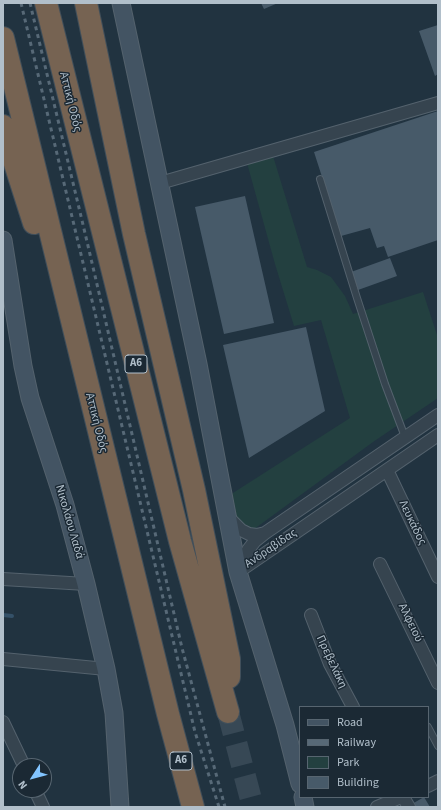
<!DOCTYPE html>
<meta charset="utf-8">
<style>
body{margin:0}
#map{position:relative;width:441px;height:810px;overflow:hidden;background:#213340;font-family:"Source Sans 3",sans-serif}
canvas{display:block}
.frame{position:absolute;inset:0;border:4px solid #b1bfca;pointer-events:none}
.legend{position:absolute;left:299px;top:706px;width:130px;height:92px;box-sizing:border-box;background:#1b2934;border:1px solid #576570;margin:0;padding:5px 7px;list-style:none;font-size:12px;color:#b1bfca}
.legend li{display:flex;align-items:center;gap:8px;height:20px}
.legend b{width:20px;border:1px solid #576570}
.north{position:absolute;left:12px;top:758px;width:40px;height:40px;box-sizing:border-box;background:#1b2934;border:1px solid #576570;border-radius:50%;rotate:234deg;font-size:11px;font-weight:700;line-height:16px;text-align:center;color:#b1bfca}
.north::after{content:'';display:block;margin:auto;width:14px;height:18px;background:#82c4ff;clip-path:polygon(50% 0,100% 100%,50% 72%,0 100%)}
</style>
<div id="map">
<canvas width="441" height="810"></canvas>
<div class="frame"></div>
<ul class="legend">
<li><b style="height:5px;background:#435463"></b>Road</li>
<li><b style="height:5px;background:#576977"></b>Railway</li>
<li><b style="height:11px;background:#234040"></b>Park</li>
<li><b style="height:11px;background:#475a69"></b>Building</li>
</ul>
<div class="north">N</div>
</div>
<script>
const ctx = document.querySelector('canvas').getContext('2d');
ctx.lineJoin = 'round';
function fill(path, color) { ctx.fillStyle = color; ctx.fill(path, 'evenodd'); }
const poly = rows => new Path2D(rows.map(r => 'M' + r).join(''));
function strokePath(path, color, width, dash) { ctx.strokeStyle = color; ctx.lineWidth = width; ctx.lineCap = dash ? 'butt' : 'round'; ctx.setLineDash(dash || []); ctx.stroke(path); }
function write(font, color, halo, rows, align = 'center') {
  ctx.font = font + ' "Source Sans 3",sans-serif'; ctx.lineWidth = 3; ctx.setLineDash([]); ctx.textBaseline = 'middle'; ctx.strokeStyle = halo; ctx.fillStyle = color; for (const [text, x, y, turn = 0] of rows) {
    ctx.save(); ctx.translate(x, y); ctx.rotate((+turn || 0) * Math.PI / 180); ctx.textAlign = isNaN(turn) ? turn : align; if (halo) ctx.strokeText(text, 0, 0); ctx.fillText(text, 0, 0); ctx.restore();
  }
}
fill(poly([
 [273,156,307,267,317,270,331,277,345,296,353,314,423,292,438,338,438,398,373,442,231,546,222,500,350,418,321,320,294,326,275,264,247,163]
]), '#234040');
strokePath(poly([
 [3,615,12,616]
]), '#345168', 4);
fill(poly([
 [261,3,278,3,264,9],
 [438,25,438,74,435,76,419,31],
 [438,111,438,240,388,257,384,246,377,248,370,228,341,236,314,152],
 [245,196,274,323,224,334,195,207],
 [390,258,397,276,358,290,351,272],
 [306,327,325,411,249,458,223,345],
 [424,797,430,807,413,807,412,804]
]), '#475a69');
strokePath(poly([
 [228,712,253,807]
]), '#374855', 22, [22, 11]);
const lane = poly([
 [320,179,357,298,385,384,405,437],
 [428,727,438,746]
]);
const street = poly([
 [160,183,438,103],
 [387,470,438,577],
 [227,516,241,530,249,534,257,535,265,533],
 [380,564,438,683],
 [238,572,248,550,255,541,265,533,438,415],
 [238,572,438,435],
 [3,579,86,584],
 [311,615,330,664,353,707],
 [3,659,106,669],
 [3,722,24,766],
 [428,786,438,781],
 [35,790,43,807],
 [403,797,409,807],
 [377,807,401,797]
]);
const secondary = poly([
 [121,3,198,364,238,572,285,725,300,784],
 [3,240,23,366,30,398,65,505,86,584,106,669,114,713,120,807],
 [303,797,305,807]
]);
const highway = poly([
 [46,3,180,541,228,712],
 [86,3,134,234,194,490,229,659,229,677],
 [3,38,168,714,193,807],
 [3,126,34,223]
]);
strokePath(lane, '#54626d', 8);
strokePath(street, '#54626d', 14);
strokePath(secondary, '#54626d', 19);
strokePath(highway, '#414f5a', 24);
strokePath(lane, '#36444f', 6);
strokePath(street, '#36444f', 12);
strokePath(secondary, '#435463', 17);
strokePath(highway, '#766352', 22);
strokePath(poly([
 [21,3,195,732,219,807],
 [30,3,85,233,182,648,225,807]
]), '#576977', 3, [4, 4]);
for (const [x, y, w] of [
 [136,364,22],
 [181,761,22]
]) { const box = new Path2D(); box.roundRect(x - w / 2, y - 9, w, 18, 3); ctx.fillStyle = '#1b2934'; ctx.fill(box); strokePath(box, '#b1bfca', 1); }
write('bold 11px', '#b1bfca', null, [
 ["Α6",136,364],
 ["Α6",181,761]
]);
write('12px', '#b1bfca', '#1b2934', [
 ["Αττική Οδός",70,102,76],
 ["Αττική Οδός",96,423,76],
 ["Νικολάου Λαδά",69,522,74],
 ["Λευκάδος",412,523,64],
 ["Ανδραβίδας",271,549,-34],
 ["Αλφειού",410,623,64],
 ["Πρεβελάκη",331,662,65]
]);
</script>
